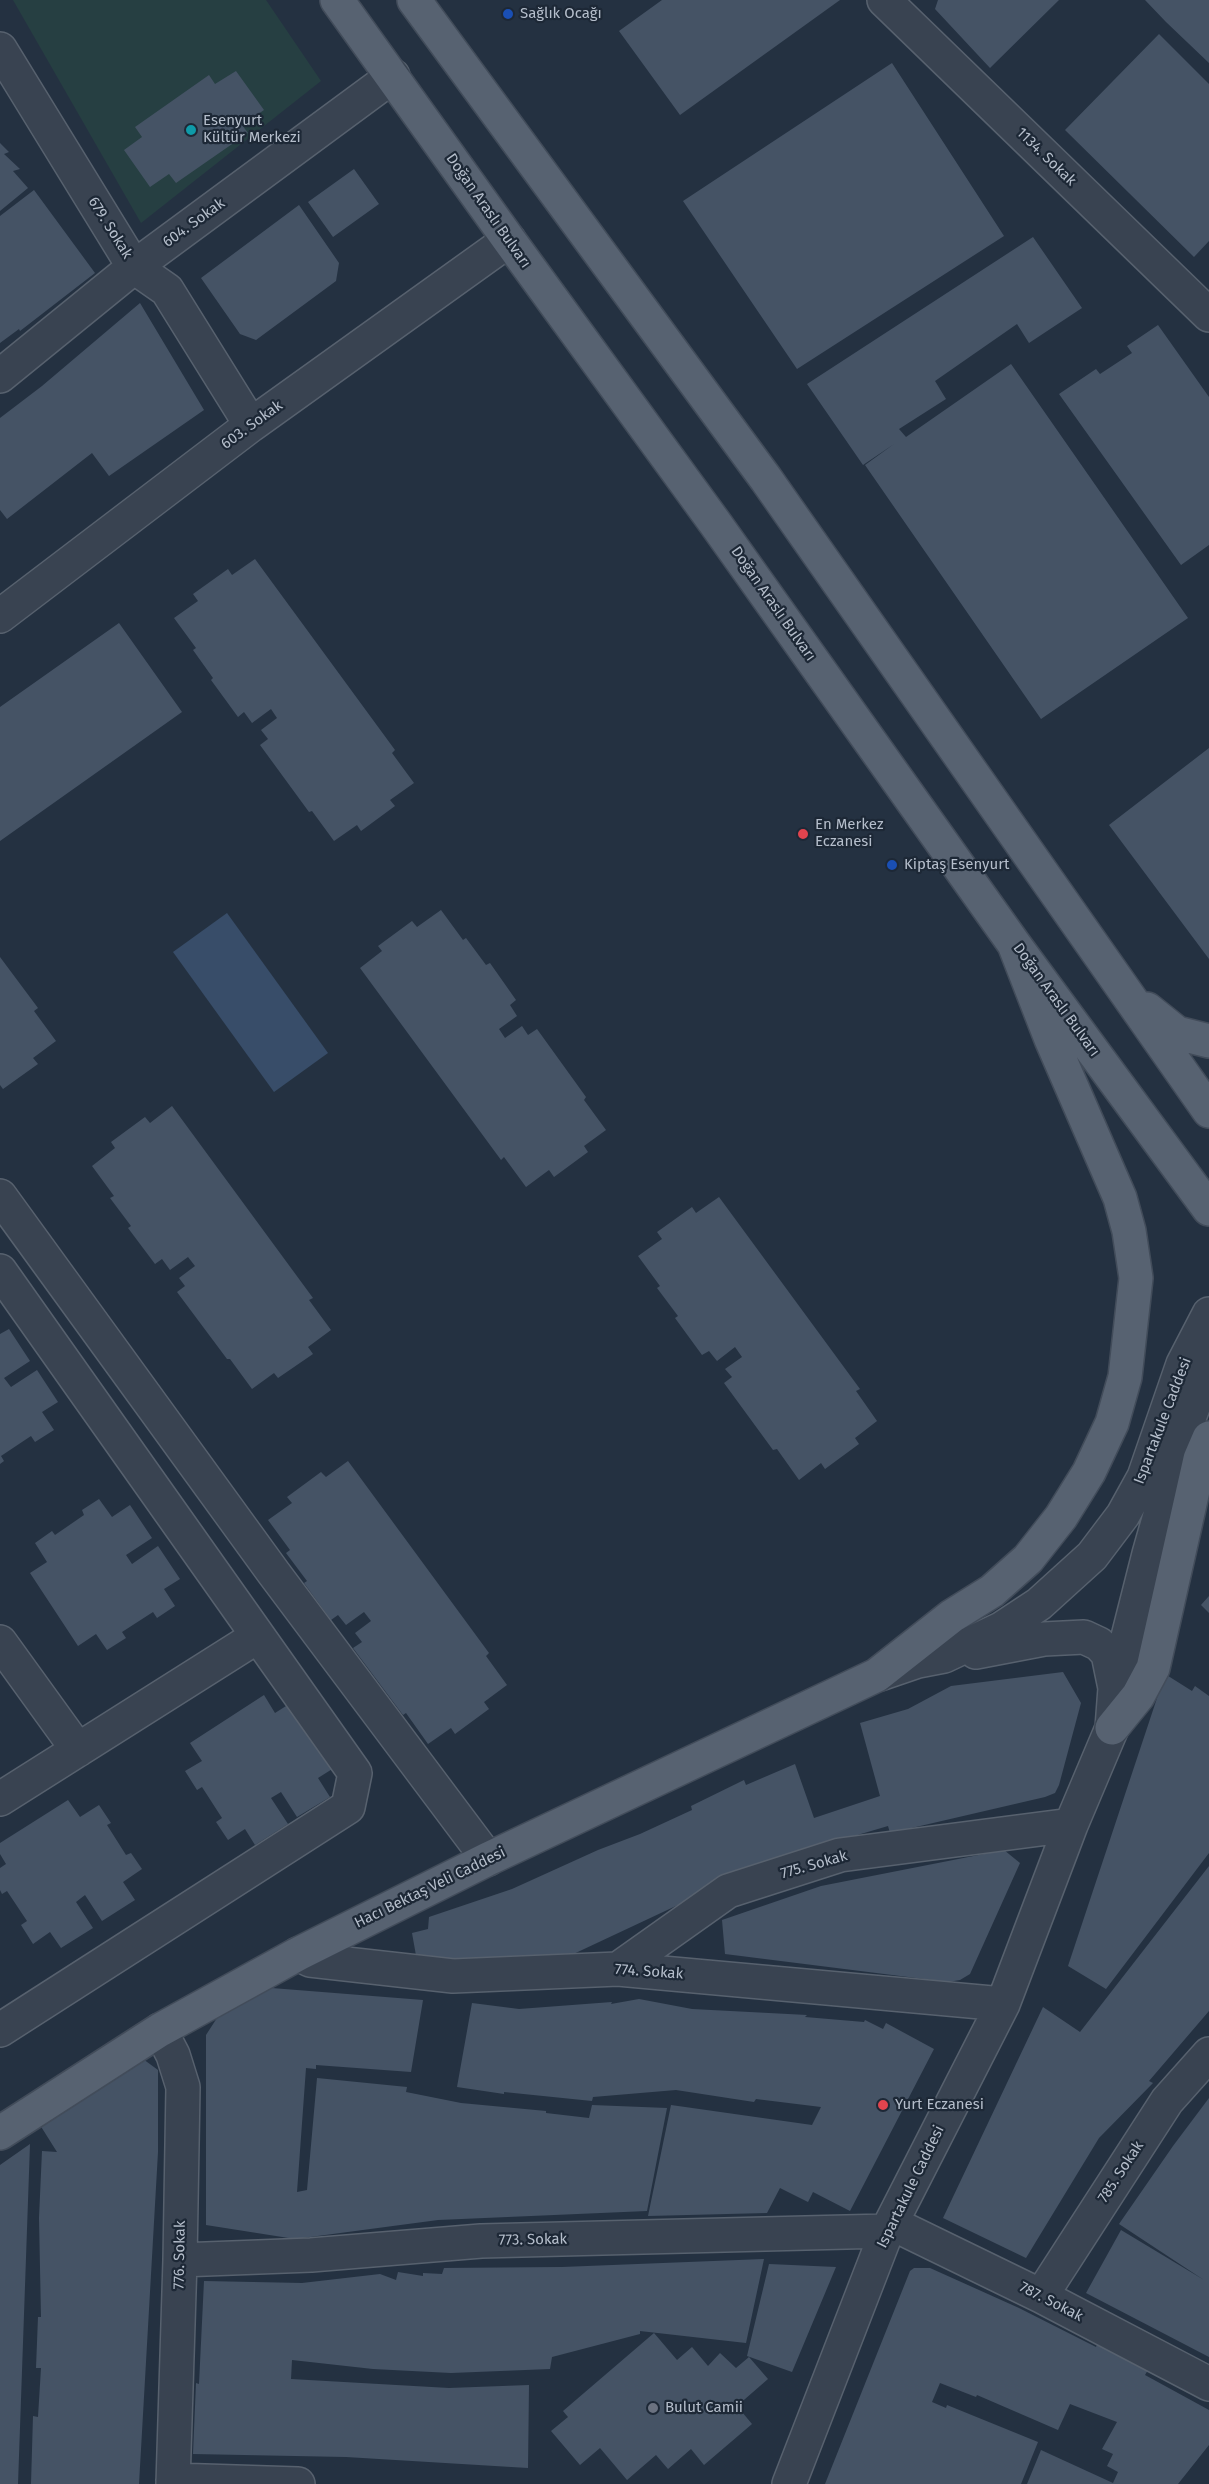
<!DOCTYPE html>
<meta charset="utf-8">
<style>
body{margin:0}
canvas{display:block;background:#243141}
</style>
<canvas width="1209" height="2484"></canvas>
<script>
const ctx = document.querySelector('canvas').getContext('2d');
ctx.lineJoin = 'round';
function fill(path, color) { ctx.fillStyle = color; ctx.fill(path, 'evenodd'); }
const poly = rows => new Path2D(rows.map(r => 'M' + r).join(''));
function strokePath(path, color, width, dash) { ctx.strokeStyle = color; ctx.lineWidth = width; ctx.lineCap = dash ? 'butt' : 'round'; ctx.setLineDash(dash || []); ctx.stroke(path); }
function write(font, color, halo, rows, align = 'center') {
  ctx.font = font + ' "Fira Sans",sans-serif'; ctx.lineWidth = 4.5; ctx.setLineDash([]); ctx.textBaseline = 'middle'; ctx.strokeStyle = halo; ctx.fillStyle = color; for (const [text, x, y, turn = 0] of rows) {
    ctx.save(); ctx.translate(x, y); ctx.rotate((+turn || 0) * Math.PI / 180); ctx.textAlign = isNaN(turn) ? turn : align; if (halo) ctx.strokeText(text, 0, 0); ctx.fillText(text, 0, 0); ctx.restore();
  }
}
fill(poly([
 [13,0,266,0,321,81,141,223]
]), '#263f42');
fill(poly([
 [227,913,328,1053,274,1092,173,952]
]), '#384d69');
fill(poly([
 [662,0,840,0,680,115,619,31],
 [938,0,1059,0,990,68,935,9],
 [1145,0,1209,0,1209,63,1166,22],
 [1159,34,1209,84,1209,241,1194,257,1065,130],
 [892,63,1004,236,797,369,683,201],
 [236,71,264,110,242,125,248,133,176,183,169,174,150,187,124,150,142,137,135,127,209,75,215,84],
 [0,143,9,152,4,154,20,169,13,171,28,188,0,211],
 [354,169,379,204,333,237,308,202],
 [34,190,95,273,20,331,19,329,0,343,0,216],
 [299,205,339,263,336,281,256,340,240,334,201,278],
 [1033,237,1082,308,1029,343,1017,324,935,381,946,399,899,429,906,437,1011,364,1188,618,1041,719,865,465,894,444,863,465,807,384],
 [140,303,204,410,109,476,92,453,7,519,0,510,0,418,42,386],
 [1158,325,1209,397,1209,545,1181,565,1059,394,1096,369,1100,374,1132,353,1127,346],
 [255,559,395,750,392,753,414,783,390,800,395,806,361,831,357,825,334,841,312,811,309,812,260,745,268,739,261,730,277,718,271,709,252,723,244,712,238,717,211,680,213,678,193,650,196,648,174,618,198,601,193,594,228,569,232,575],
 [119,623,182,712,0,841,0,707],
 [1209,748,1209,959,1109,825],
 [441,910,463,940,466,938,486,965,490,963,516,1000,510,1005,517,1016,499,1029,505,1038,522,1026,528,1035,537,1029,586,1097,584,1100,606,1130,584,1146,588,1152,554,1177,549,1170,526,1187,504,1157,501,1160,360,968,382,951,378,946,412,921,417,927],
 [0,957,38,1008,34,1011,56,1041,33,1058,38,1064,3,1089,0,1085],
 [172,1106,313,1298,309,1300,331,1330,308,1347,313,1354,278,1378,274,1373,252,1389,230,1359,227,1359,177,1292,185,1286,179,1278,195,1266,188,1257,170,1270,162,1259,155,1264,128,1228,131,1226,110,1198,114,1196,92,1166,115,1148,111,1142,145,1117,150,1123],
 [719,1197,860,1389,856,1391,877,1421,855,1438,859,1444,825,1469,821,1463,799,1480,777,1449,773,1450,724,1383,732,1377,725,1369,742,1357,735,1347,717,1361,709,1351,702,1355,675,1318,678,1316,657,1288,660,1286,638,1256,662,1239,657,1232,692,1207,696,1213],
 [9,1329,30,1361,4,1378,11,1387,37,1370,58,1402,42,1412,54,1430,35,1442,31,1436,1,1456,4,1461,0,1464,0,1334],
 [348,1461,489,1653,486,1656,507,1685,484,1702,489,1709,455,1734,451,1728,428,1744,406,1713,403,1715,353,1648,362,1642,355,1633,371,1621,364,1612,346,1625,338,1615,331,1620,304,1583,307,1581,286,1553,290,1550,268,1520,292,1503,287,1497,321,1472,326,1477],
 [99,1499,112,1517,130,1505,152,1538,126,1555,132,1564,158,1546,180,1579,164,1589,175,1606,157,1618,153,1612,122,1632,126,1638,107,1650,96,1634,78,1646,30,1573,47,1562,35,1543,52,1531,55,1535,84,1515,82,1510],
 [1209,1596,1209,1613,1201,1605],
 [1063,1672,1081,1703,1059,1785,1055,1793,1045,1797,890,1833,888,1826,776,1859,550,1965,417,1961,412,1933,428,1929,429,1917,512,1889,598,1850,640,1834,692,1810,691,1806,744,1780,746,1785,795,1764,814,1818,880,1796,860,1723,908,1709,951,1686],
 [1165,1674,1192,1691,1195,1686,1209,1696,1209,1853,1106,1989,1068,1966],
 [264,1695,275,1713,294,1701,337,1766,318,1778,330,1797,297,1817,281,1792,271,1798,288,1824,255,1845,245,1829,228,1840,216,1822,222,1818,202,1787,197,1790,185,1771,202,1761,190,1743],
 [68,1800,80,1817,99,1805,111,1823,107,1825,126,1855,131,1853,142,1869,123,1882,135,1900,102,1921,85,1895,76,1902,93,1928,61,1948,50,1932,33,1944,21,1925,27,1921,7,1891,2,1894,0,1890,0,1868,6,1864,0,1854,0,1843],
 [1004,1850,1020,1863,970,1974,960,1980,948,1982,725,1954,722,1920,821,1886],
 [1209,1866,1209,2011,1149,2081,1153,2083,1099,2138,1026,2258,943,2218,1043,2007,1080,2032],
 [259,1987,423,2000,411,2072,316,2065,316,2069,306,2068,297,2192,307,2190,317,2078,407,2087,406,2092,461,2103,546,2111,546,2113,589,2118,592,2105,667,2108,647,2211,438,2220,295,2239,206,2225,206,2035,226,2004],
 [639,1999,692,2009,807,2015,805,2017,864,2022,865,2020,883,2029,886,2023,934,2049,850,2211,813,2192,808,2202,780,2188,767,2213,648,2216,671,2105,812,2125,821,2107,756,2099,754,2102,676,2090,593,2097,592,2101,504,2092,504,2094,457,2087,472,2003,519,2009,612,2002,611,2004],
 [143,2059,158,2070,158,2152,139,2484,31,2484,33,2416,38,2417,41,2368,36,2368,38,2317,41,2317,39,2218,42,2151,57,2152,40,2125],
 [1209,2098,1209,2357,1086,2293,1121,2230,1204,2280,1119,2224,1173,2146],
 [30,2144,18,2484,0,2484,0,2165],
 [764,2259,746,2343,640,2331,640,2334,552,2357,550,2369,451,2373,373,2369,292,2360,291,2379,449,2388,529,2385,528,2468,346,2457,193,2454,196,2383,199,2384,204,2281,302,2283,380,2274,396,2280,398,2272,423,2276,423,2273,442,2274,444,2268,562,2267],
 [769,2264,836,2267,792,2372,747,2356],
 [914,2268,930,2268,1019,2308,1096,2347,1098,2342,1149,2368,1145,2375,1209,2410,1209,2445,1178,2484,1027,2484,1041,2450,1113,2483,1118,2472,1107,2466,1113,2454,1102,2449,1117,2422,1070,2404,1058,2430,977,2395,976,2397,940,2383,932,2402,946,2408,947,2405,1038,2442,1021,2484,825,2484,910,2271],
 [654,2333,677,2360,692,2347,708,2366,720,2353,736,2368,749,2357,768,2379,737,2406,752,2424,704,2465,691,2449,668,2469,656,2455,627,2480,600,2448,580,2465,551,2431,568,2417,563,2411]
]), '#455365');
const minor = poly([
 [884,0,1209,315],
 [0,49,134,267,167,290,251,425],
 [0,376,134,267,393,76],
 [0,616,251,425,509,240],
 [0,1196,273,1572,488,1859],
 [0,1271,355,1773,348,1807,0,2030],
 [0,1642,78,1750],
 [976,1652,1044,1639,1084,1637,1099,1644,1108,1654,1115,1688],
 [880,1674,918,1661,944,1656,1001,1629,1039,1604,1092,1556,1123,1515,1144,1477,1183,1364,1209,1314],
 [0,1799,258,1636],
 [298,1954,310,1960,453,1976,618,1969,1003,2004],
 [618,1969,728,1891,840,1855,1071,1825],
 [160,2030,173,2055,183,2087,180,2260,173,2484],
 [891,2223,1041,2296,1209,2384],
 [180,2260,311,2255,481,2241,887,2231],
 [1041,2296,1167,2101,1209,2054],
 [173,2480,298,2484],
 [789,2484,887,2231,1003,2004,1071,1825,1112,1728,1115,1688,1149,1554,1183,1434,1209,1364]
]);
const major = poly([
 [337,0,509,240,715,523,1014,944,1209,1209],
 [414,0,766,479,1209,1111],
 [1147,1009,1177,1033,1209,1041],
 [1112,1728,1138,1696,1153,1668,1200,1459,1209,1438],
 [0,2133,160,2030,298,1954,488,1859,877,1675,952,1616,992,1591,1028,1559,1061,1517,1089,1472,1112,1423,1125,1377,1136,1278,1129,1231,1120,1198,1051,1039,1014,944]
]);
strokePath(minor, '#57616e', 36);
strokePath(major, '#424c5a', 36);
strokePath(minor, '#394351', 33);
strokePath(major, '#576271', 33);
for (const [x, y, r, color] of [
 [508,14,6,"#1a4fb4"],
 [191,130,6,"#0f9aa8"],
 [803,834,6,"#e0444e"],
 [892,865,6,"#1a4fb4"],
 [883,2105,6,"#e0444e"],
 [653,2408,6,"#6b7280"]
]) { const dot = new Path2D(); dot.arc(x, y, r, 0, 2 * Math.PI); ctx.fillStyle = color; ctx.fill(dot); strokePath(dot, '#1d2836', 2); }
write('15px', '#b5becb', '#1d2836', [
 ["Sağlık Ocağı",520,14],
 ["Esenyurt",203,121],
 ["Kültür Merkezi",203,138],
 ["En Merkez",815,825],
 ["Eczanesi",815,842],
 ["Kiptaş Esenyurt",904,865],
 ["Yurt Eczanesi",895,2105],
 ["Bulut Camii",665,2408]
], 'left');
write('15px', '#b5becb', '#1d2836', [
 ["1134. Sokak",1046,157,44],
 ["Doğan Araslı Bulvarı",488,211,55],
 ["604. Sokak",194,223,-36],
 ["679. Sokak",110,228,58],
 ["603. Sokak",252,425,-36],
 ["Doğan Araslı Bulvarı",773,604,55],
 ["Doğan Araslı Bulvarı",1056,1000,54],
 ["Ispartakule Caddesi",1163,1421,-69],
 ["775. Sokak",814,1865,-16],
 ["Hacı Bektaş Veli Caddesi",430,1888,-26],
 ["774. Sokak",649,1972,4],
 ["785. Sokak",1121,2172,-57],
 ["Ispartakule Caddesi",911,2187,-64],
 ["773. Sokak",533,2240,-1],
 ["776. Sokak",180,2255,-89],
 ["787. Sokak",1051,2302,27]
]);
</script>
